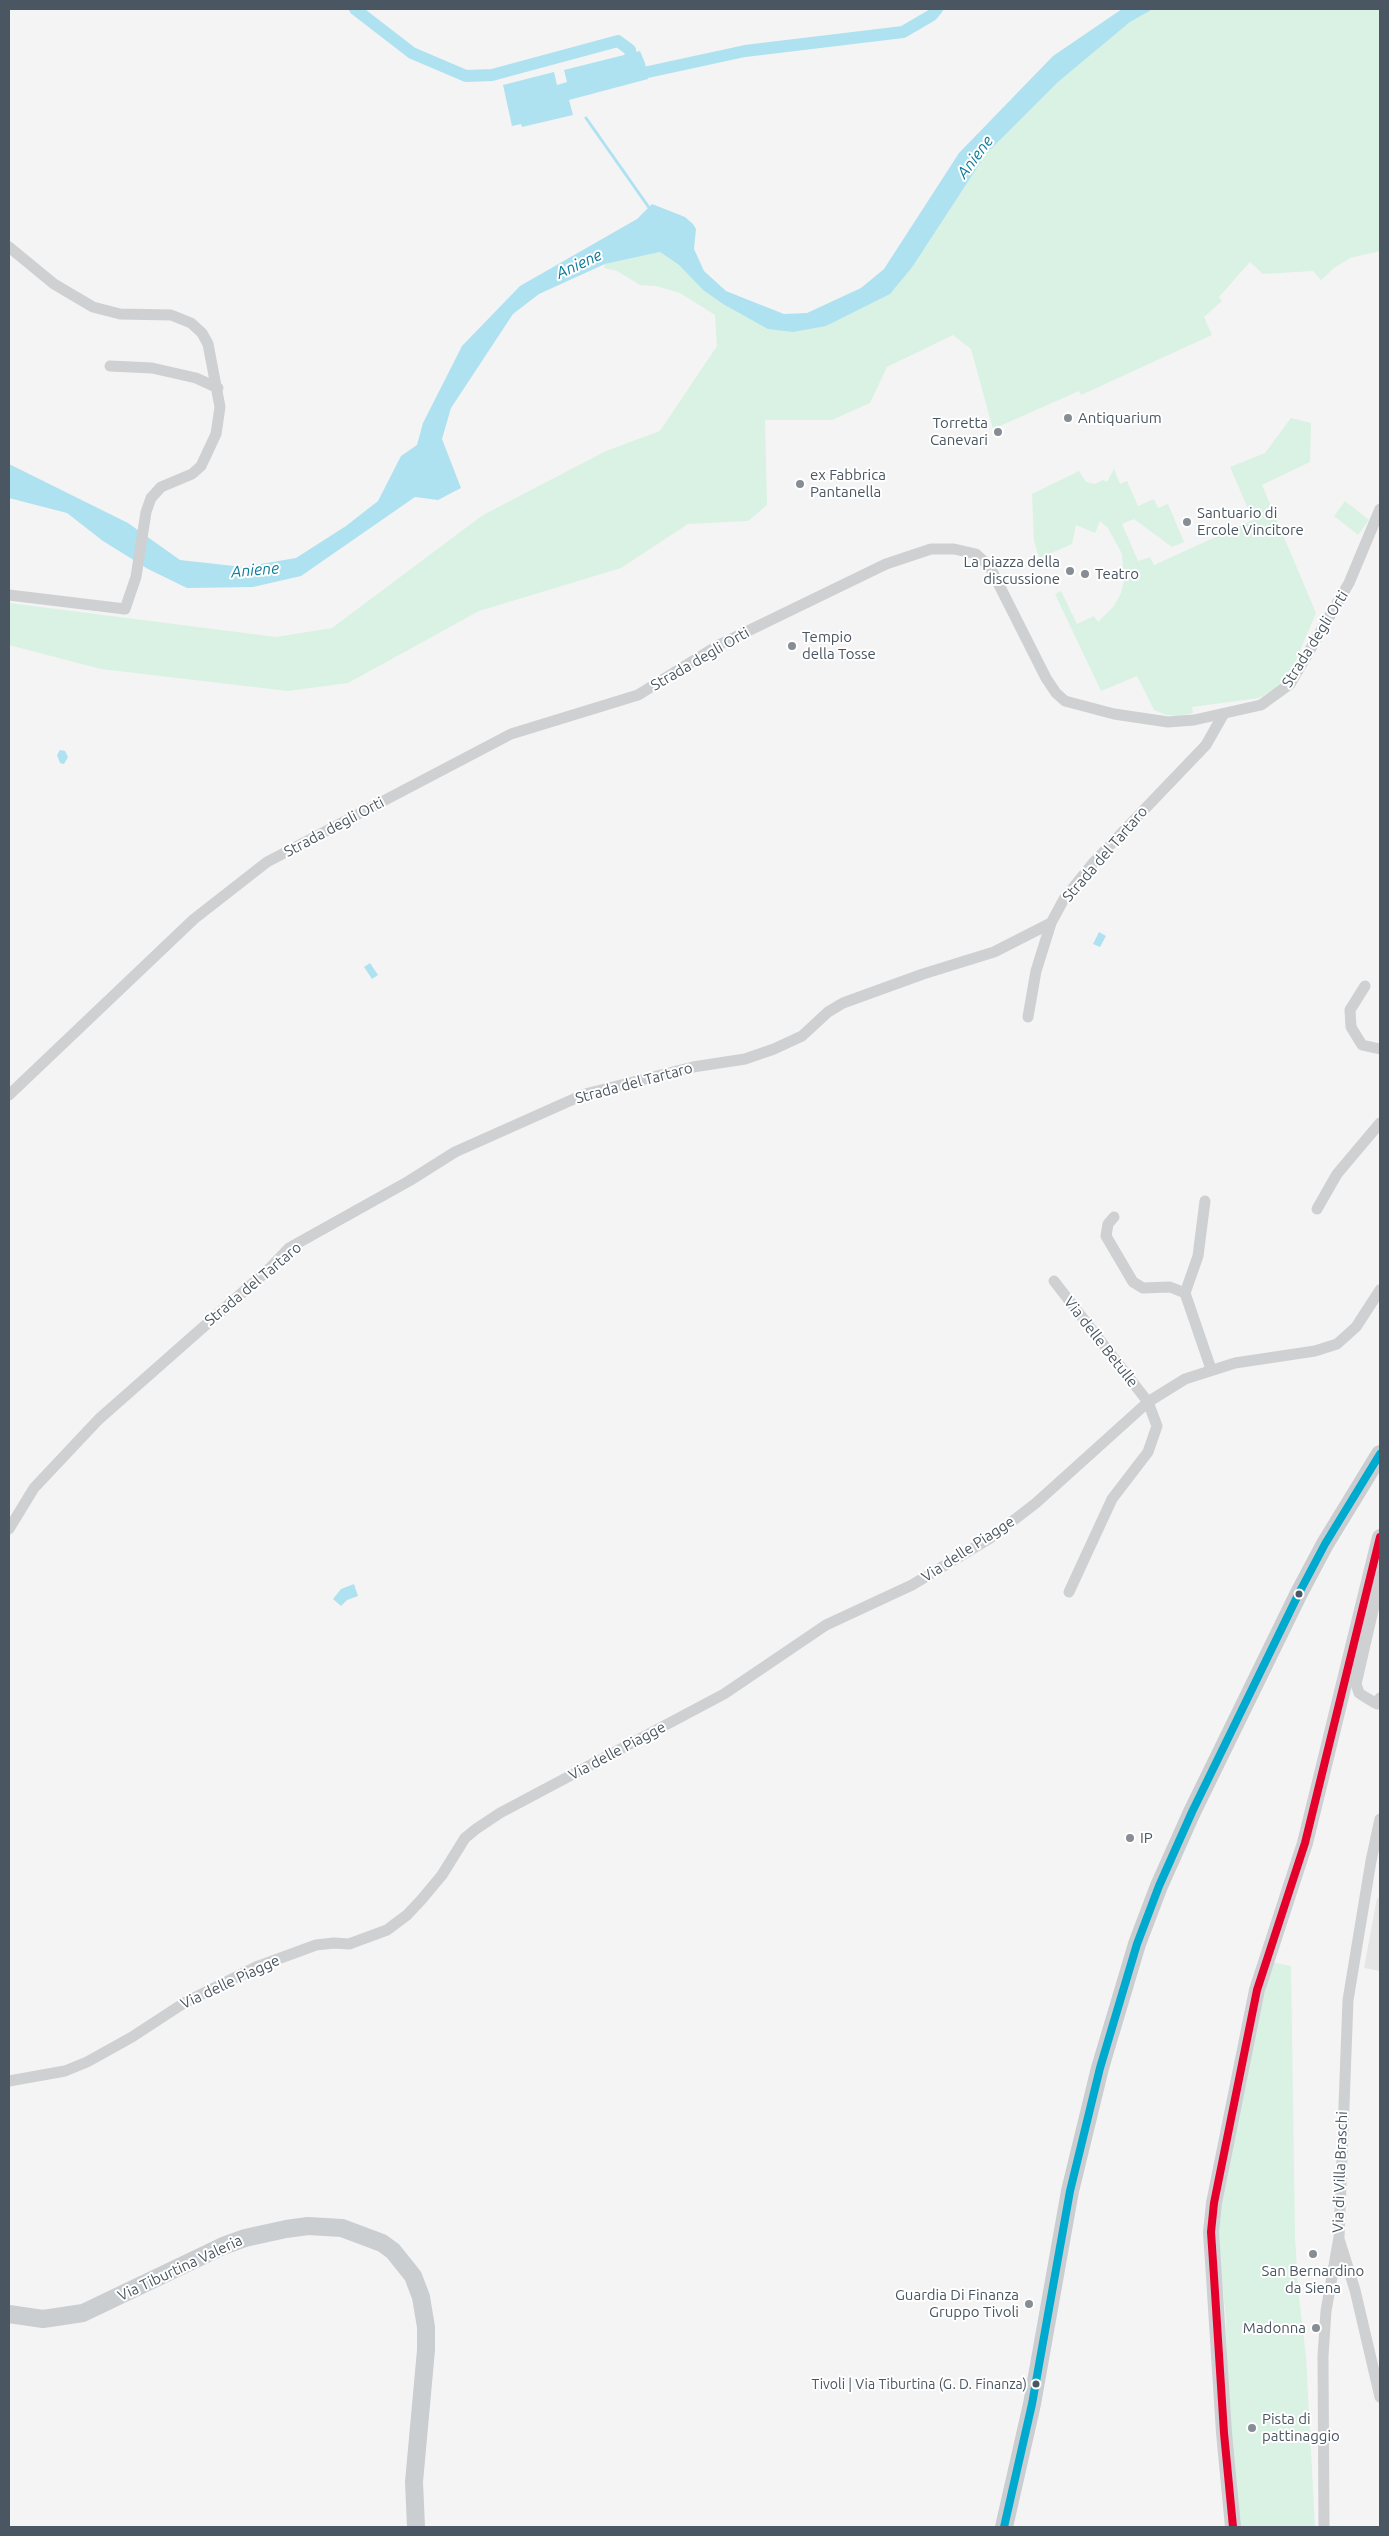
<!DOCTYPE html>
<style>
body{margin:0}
#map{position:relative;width:1389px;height:2536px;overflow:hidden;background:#f4f4f4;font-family:Ubuntu,sans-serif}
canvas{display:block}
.frame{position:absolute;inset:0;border:10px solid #4a5661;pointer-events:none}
</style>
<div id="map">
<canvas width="1389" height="2536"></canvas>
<div class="frame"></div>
</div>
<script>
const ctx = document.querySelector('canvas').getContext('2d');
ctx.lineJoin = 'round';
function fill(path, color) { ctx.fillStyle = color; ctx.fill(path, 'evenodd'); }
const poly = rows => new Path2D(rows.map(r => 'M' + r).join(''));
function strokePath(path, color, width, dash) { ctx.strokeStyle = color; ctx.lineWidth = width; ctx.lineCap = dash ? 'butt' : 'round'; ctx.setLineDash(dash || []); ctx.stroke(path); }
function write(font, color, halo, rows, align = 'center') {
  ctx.font = font + ' Ubuntu,sans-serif'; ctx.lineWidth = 4; ctx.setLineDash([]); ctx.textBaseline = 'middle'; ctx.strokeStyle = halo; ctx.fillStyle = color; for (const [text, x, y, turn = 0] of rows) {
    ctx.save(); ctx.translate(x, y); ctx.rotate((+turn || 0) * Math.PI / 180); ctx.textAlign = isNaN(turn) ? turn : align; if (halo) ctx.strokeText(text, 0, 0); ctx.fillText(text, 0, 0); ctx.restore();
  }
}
fill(poly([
 [1377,1898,1380,1899,1380,1971,1364,1968]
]), '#e6e5e6');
fill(poly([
 [1153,9,1380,9,1380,251,1350,258,1334,268,1321,280,1313,271,1263,274,1250,262,1219,297,1222,301,1204,317,1212,335,1081,395,1079,391,993,429,971,349,953,335,887,367,870,403,832,420,765,420,767,505,748,521,688,524,621,568,479,611,348,683,288,691,101,669,9,645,9,603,276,637,332,628,483,515,606,451,660,431,717,346,715,315,680,293,656,286,640,285,617,271,604,268,605,264,660,252,679,265,703,290,723,304,826,326,856,309,913,266,986,154,1058,82,1130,22],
 [1291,418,1311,423,1310,462,1262,485,1316,613,1294,665,1279,686,1259,698,1192,707,1193,713,1179,716,1166,715,1154,710,1137,676,1101,691,1055,594,1061,591,1077,624,1094,616,1098,622,1114,606,1121,593,1124,581,1122,554,1108,528,1100,521,1095,533,1076,525,1072,544,1049,554,1052,562,1042,567,1034,541,1032,494,1079,471,1086,482,1095,484,1103,480,1107,482,1114,469,1120,484,1127,481,1138,506,1154,499,1158,508,1168,504,1184,542,1172,547,1134,519,1122,524,1138,561,1150,557,1154,565,1253,520,1230,467,1265,453],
 [1345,501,1369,520,1358,535,1334,516],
 [1271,1962,1291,1966,1295,2237,1298,2288,1306,2357,1315,2527,1239,2527,1228,2408,1226,2321,1217,2223]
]), '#d9f2e3');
fill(poly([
 [1122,9,1153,9,1130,22,1058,82,986,154,913,266,890,294,826,326,793,332,768,329,723,304,703,290,679,265,660,252,605,264,539,294,513,314,451,408,442,439,461,488,438,500,415,497,301,576,253,587,187,588,148,569,103,541,67,513,9,498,9,464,128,523,180,560,243,567,296,558,346,526,378,501,401,456,417,445,423,423,462,346,520,286,637,219,652,204,685,217,693,224,696,229,694,249,704,271,726,291,751,301,784,314,807,313,861,288,884,269,959,153,1053,56],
 [640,51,645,63,648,79,569,100,573,115,522,127,521,124,512,126,503,85,554,72,557,85,567,82,564,70],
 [60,750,65,751,68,757,64,764,60,763,57,755],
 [1099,932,1106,936,1100,947,1093,944],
 [370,963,378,975,372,979,364,967],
 [354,1584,358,1596,347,1600,341,1606,333,1599,341,1589]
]), '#aee2f0');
strokePath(poly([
 [586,118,650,209]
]), '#aee2f0', 3);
strokePath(poly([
 [355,9,412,53,466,76,492,75,618,41,630,50,633,70],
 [634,75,745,51,903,32,932,15,937,9]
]), '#aee2f0', 12);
strokePath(poly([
 [9,247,54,284,93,307,120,314,171,315,191,323,202,333,208,344,220,407,216,434,201,466,192,474,161,487,151,498,146,512,136,577,125,609,9,595],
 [110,366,152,368,196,378,218,388],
 [1365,986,1350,1010,1351,1027,1362,1045,1380,1049],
 [1028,1017,1036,971,1051,923],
 [9,1095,194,919,267,862,511,734,638,695,719,645,886,564,931,549,954,549,976,554,990,567,1046,678,1056,693,1065,701,1114,714,1168,722,1194,720,1261,705,1290,684,1349,583,1380,509],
 [1205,1201,1198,1256,1185,1293,1211,1369],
 [1317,1209,1337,1174,1380,1123],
 [1114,1217,1108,1224,1106,1236,1133,1282,1143,1288,1170,1287,1185,1293],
 [1054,1281,1148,1402,1157,1426,1148,1452,1112,1499,1069,1592],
 [9,1529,34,1488,99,1419,268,1270,289,1248,409,1181,455,1152,585,1094,693,1067,745,1059,774,1049,802,1036,828,1012,843,1003,923,974,994,952,1051,923,1064,899,1094,862,1206,745,1223,715],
 [1380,1580,1356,1684,1359,1693,1365,1697,1377,1704,1380,1698],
 [9,2081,65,2071,87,2062,132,2037,184,2003,256,1967,316,1945,334,1943,349,1944,387,1930,407,1915,422,1899,442,1875,465,1838,476,1829,500,1813,724,1694,826,1625,912,1585,992,1537,1036,1503,1148,1402,1185,1379,1235,1363,1315,1351,1337,1344,1356,1327,1380,1290],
 [1339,2239,1355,2290,1380,2397],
 [1324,2527,1323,2356,1326,2311,1339,2237,1348,2000,1371,1861,1380,1819]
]), '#ced0d2', 11);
strokePath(poly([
 [1233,2527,1224,2433,1214,2277,1211,2232,1214,2203,1257,1990,1305,1843,1380,1537]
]), '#ced0d4', 16);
strokePath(poly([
 [9,2314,43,2319,83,2313,223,2246,245,2238,286,2229,308,2226,342,2228,382,2243,393,2251,413,2276,421,2297,426,2327,426,2350,414,2482,416,2527],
 [1004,2527,1032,2404,1070,2191,1100,2068,1137,1944,1159,1886,1192,1812,1299,1593,1325,1544,1380,1454]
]), '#caced1', 18);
strokePath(poly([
 [1004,2527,1032,2404,1070,2191,1100,2068,1137,1944,1159,1886,1192,1812,1299,1593,1325,1544,1380,1454]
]), '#00a9ce', 8);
strokePath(poly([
 [1233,2527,1224,2433,1214,2277,1211,2232,1214,2203,1257,1990,1305,1843,1380,1537]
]), '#e4002b', 8);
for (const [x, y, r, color] of [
 [1068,418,5,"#868d94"],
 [998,432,5,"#868d94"],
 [800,484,5,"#868d94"],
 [1187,522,5,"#868d94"],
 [1070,571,5,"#868d94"],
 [1085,574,5,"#868d94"],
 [792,646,5,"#868d94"],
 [1299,1594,4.5,"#4a5661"],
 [1130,1838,5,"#868d94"],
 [1313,2254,5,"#868d94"],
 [1029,2304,5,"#868d94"],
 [1316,2328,5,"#868d94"],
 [1036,2384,4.5,"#4a5661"],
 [1252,2428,5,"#868d94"]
]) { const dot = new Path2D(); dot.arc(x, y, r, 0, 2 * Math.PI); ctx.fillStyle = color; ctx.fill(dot); strokePath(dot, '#fff', 2); }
write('14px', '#4a5661', '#fff', [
 ["Tivoli | Via Tiburtina (G. D. Finanza)",1027,2384]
], 'right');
write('15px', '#4a5661', '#fff', [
 ["Antiquarium",1078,418],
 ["Torretta",988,423,"right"],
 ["Canevari",988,440,"right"],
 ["ex Fabbrica",810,475],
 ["Pantanella",810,492],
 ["Santuario di",1197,513],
 ["Ercole Vincitore",1197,530],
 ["La piazza della",1060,562,"right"],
 ["discussione",1060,579,"right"],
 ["Teatro",1095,574],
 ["Tempio",802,637],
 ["della Tosse",802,654],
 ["IP",1140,1838],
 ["San Bernardino",1313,2271,"center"],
 ["da Siena",1313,2288,"center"],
 ["Guardia Di Finanza",1019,2295,"right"],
 ["Gruppo Tivoli",1019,2312,"right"],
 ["Madonna",1306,2328,"right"],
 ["Pista di",1262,2419],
 ["pattinaggio",1262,2436]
], 'left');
write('15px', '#4a5661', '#fff', [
 ["Strada degli Orti",1315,639,-58],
 ["Strada degli Orti",700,659,-30],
 ["Strada degli Orti",334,827,-28],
 ["Strada del Tartaro",1105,854,-49],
 ["Strada del Tartaro",634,1083,-15],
 ["Strada del Tartaro",253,1284,-40],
 ["Via delle Betulle",1101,1342,52],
 ["Via delle Piagge",968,1549,-33],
 ["Via delle Piagge",617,1751,-28],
 ["Via delle Piagge",230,1982,-25],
 ["Via di Villa Braschi",1340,2172,-88],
 ["Via Tiburtina Valeria",180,2268,-25]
]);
write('italic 16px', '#0c7c9b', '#fff', [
 ["Aniene",975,157,-53],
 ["Aniene",579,264,-25],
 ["Aniene",255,570,-5]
]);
</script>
